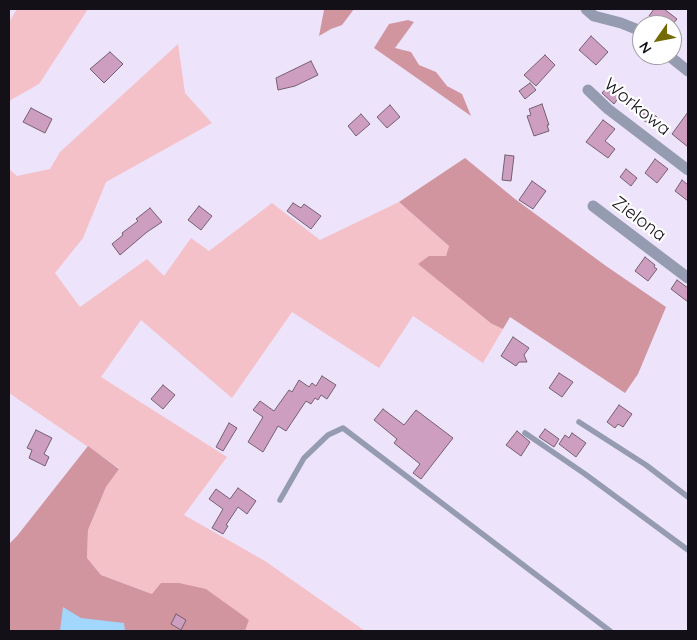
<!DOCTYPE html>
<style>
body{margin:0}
#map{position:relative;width:697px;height:640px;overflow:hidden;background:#ede3fb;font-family:Quicksand,sans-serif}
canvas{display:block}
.frame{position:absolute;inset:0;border:10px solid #131018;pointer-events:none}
.north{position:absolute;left:632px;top:15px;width:50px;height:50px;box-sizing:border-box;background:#fff;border:1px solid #a19fa3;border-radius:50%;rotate:237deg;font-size:14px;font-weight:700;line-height:20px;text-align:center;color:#131018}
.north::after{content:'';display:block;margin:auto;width:18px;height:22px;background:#746b06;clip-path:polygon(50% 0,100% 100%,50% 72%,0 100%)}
</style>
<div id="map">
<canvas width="697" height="640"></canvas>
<div class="frame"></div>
<div class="north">N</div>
</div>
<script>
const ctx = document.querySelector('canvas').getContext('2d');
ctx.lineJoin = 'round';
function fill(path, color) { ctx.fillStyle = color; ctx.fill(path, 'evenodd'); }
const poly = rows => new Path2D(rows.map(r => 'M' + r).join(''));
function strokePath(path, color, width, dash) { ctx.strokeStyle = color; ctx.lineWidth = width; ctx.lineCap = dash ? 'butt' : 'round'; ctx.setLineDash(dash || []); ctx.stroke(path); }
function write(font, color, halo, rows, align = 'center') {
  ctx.font = font + ' Quicksand,sans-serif'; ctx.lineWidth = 4.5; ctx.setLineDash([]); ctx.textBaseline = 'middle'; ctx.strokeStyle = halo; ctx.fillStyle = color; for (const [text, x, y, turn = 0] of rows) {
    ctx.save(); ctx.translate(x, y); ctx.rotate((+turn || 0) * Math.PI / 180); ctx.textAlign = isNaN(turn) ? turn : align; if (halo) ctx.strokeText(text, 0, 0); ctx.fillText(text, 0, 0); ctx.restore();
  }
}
fill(poly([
 [17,9,88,9,39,84,9,101,9,22],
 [178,44,185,93,212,123,106,182,83,238,55,273,80,307,147,259,164,276,191,238,209,251,272,203,320,240,399,202,449,246,446,256,429,256,492,324,503,329,483,363,413,316,379,368,292,312,232,398,141,320,101,377,227,457,184,515,265,561,365,631,245,631,249,620,152,594,101,575,87,558,88,530,106,487,119,468,9,393,9,169,17,176,50,169,60,152]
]), '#f5c1c9');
fill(poly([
 [326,9,354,9,342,25,331,29,319,36,324,10],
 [408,20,414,22,395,48,411,52,419,65,436,72,447,86,462,94,471,116,374,48,389,24],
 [465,158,515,199,606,266,666,307,638,374,625,393,510,317,503,329,492,324,418,264,429,256,446,256,449,246,399,202],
 [88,446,119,469,106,487,88,530,87,558,101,575,152,594,161,583,179,583,206,589,249,620,245,631,12,631,9,629,9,544,17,536]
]), '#d1959f');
fill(poly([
 [63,607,81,618,124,623,125,631,60,631]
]), '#a3d6fb');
const building = poly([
 [654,9,664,9,677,19,672,25,660,25,649,16,654,9],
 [591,36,608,52,596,65,579,50,591,36],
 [110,52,123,64,104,83,90,69,110,52],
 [545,55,555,65,536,86,524,75,545,55],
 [311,61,318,75,295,86,278,90,276,78,311,61],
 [530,83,536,90,525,99,519,91,530,83],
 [610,84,622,93,614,104,602,93,610,84],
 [542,104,549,125,547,125,549,131,534,136,527,116,531,115,529,109,542,104],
 [390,105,400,117,387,128,377,117,390,105],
 [644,107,657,117,650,125,638,116,644,107],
 [31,108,52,119,45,133,23,122,31,108],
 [688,112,688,147,672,134,688,112],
 [361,114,370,124,356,136,348,126,361,114],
 [603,120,615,129,605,141,615,149,608,158,586,142,603,120],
 [505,155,514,156,511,181,502,180,505,155],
 [655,159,668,169,657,183,645,173,655,159],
 [626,169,637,178,631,186,620,177,626,169],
 [682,180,688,185,688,201,675,191,682,180],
 [532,181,546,191,533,209,519,200,532,181],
 [293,203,301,208,304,204,321,216,311,229,287,211,293,203],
 [199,206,212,216,201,230,188,220,199,206],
 [150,208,162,222,147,232,120,255,112,244,123,235,122,233,138,221,136,219,150,208],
 [645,257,655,265,654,267,657,269,648,281,635,271,645,257],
 [677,280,688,288,688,302,671,289,677,280],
 [513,337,529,348,524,355,527,362,519,362,516,366,501,356,513,337],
 [559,373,573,382,562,397,549,388,559,373],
 [322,376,336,385,327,399,321,395,318,400,315,398,311,404,306,401,286,431,278,426,263,452,248,442,263,417,253,410,260,401,274,411,289,390,292,392,299,380,309,387,312,383,316,386,322,376],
 [163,385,175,395,163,409,151,399,163,385],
 [619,405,632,414,623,427,618,424,615,428,607,422,619,405],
 [383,409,404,425,416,410,453,438,421,479,413,473,420,464,394,443,397,439,374,420,383,409],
 [229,423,237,428,223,451,216,447,229,423],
 [545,429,559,439,554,447,539,437,545,429],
 [36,430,52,438,44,454,49,457,45,466,29,458,32,450,27,448,36,430],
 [517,431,530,442,521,456,506,445,517,431],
 [572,433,586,443,576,457,559,444,565,435,569,438,572,433],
 [238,488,256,501,247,514,238,507,226,525,228,526,223,534,212,528,223,509,209,499,216,489,230,499,238,488],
 [176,614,186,620,181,630,171,624,176,614]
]);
fill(building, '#ce9ec1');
strokePath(building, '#74606e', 1);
strokePath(poly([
 [579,422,646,465,688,497],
 [525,433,585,474,688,550],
 [280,500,304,458,328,435,343,428,610,631]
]), '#959bb1', 5.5);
strokePath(poly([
 [586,9,594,16,621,23,636,29,642,34],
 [668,55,688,71],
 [588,90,608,109,688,170],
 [593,206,688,278]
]), '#959bb1', 11);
write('18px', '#131018', '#fff', [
 ["Workowa",637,107,39],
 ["Zielona",639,219,37]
]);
</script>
